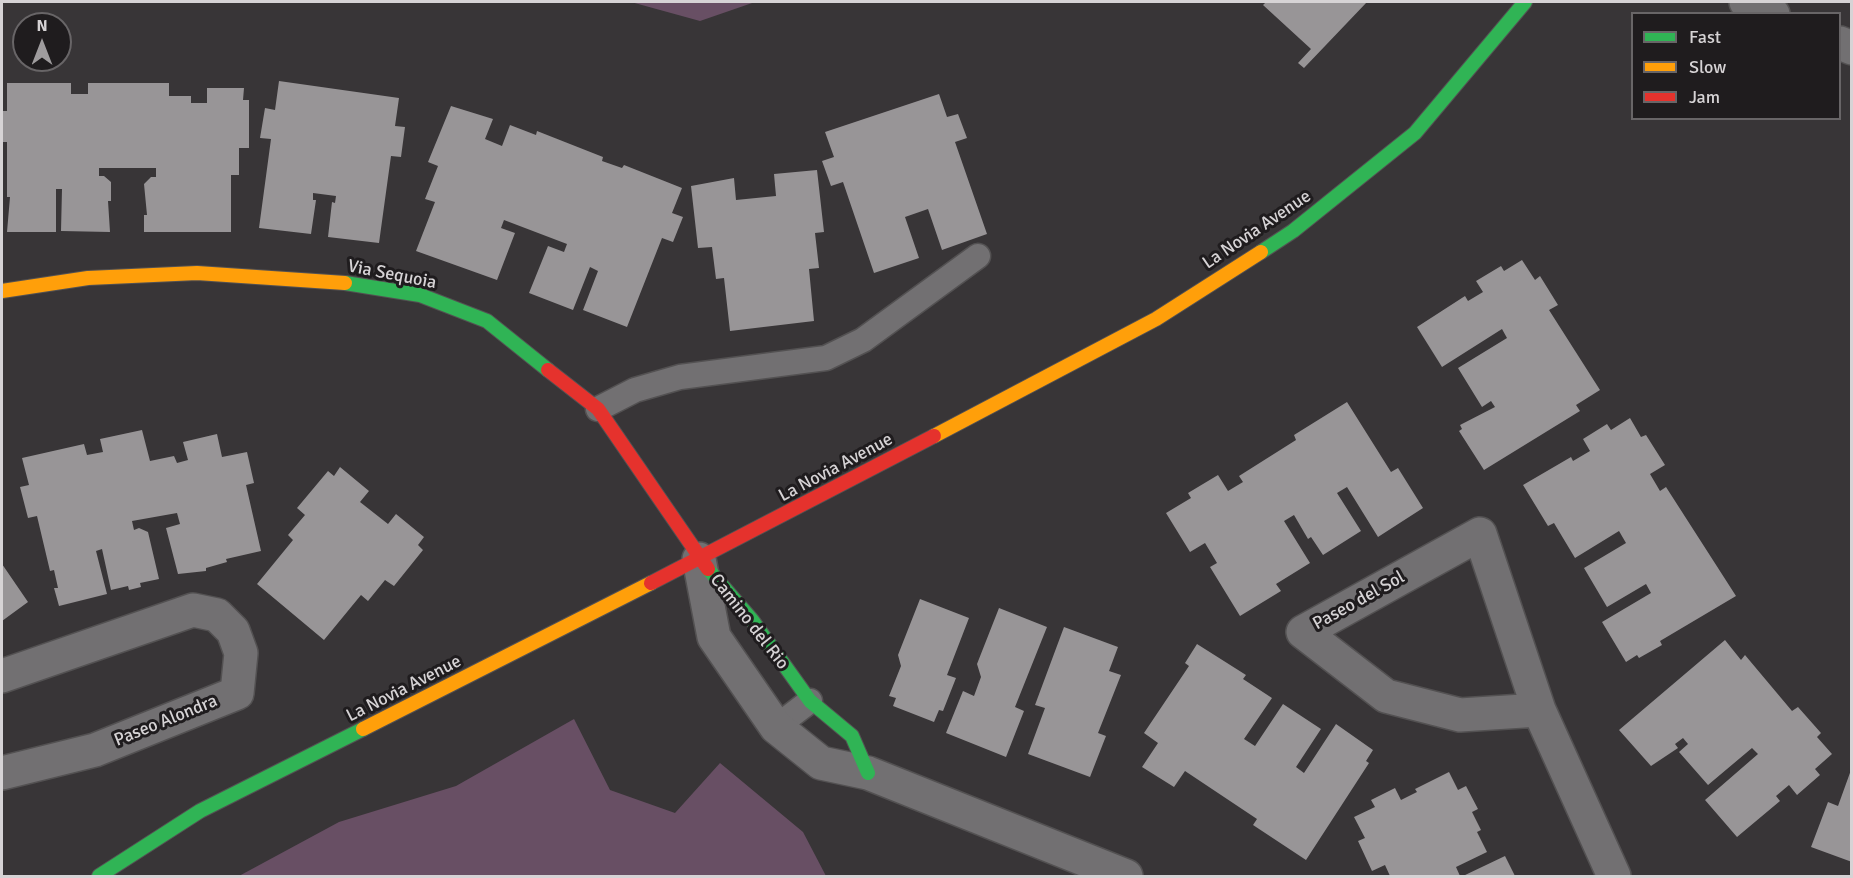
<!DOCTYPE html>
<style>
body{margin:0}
#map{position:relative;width:1853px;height:878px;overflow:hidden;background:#383537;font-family:Signika,sans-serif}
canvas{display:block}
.frame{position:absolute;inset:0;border:3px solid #d6d3d5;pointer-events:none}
.legend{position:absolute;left:1631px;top:12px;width:210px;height:108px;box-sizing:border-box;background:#1f1c1e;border:2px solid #686567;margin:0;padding:8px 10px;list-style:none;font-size:18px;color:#d6d3d5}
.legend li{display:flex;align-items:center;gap:12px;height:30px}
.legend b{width:30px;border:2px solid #686567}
.north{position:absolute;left:12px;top:12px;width:60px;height:60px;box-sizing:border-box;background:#1f1c1e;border:2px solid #686567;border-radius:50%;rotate:0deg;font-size:16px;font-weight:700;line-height:24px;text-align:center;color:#d6d3d5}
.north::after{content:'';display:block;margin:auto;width:21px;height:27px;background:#9f9c9e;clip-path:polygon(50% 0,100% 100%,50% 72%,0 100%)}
</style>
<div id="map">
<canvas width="1853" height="878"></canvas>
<div class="frame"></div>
<ul class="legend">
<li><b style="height:8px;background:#30b455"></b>Fast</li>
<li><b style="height:8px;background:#ff9f0a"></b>Slow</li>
<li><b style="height:8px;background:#e5322d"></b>Jam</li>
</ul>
<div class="north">N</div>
</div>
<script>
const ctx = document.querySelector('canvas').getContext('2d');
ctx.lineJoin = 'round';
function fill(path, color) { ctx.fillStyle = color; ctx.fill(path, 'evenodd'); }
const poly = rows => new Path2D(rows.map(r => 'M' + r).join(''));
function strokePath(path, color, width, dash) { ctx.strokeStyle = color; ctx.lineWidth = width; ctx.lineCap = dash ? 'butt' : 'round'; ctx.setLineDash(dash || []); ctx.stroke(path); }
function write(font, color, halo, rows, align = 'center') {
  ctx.font = font + ' Signika,sans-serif'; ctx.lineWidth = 6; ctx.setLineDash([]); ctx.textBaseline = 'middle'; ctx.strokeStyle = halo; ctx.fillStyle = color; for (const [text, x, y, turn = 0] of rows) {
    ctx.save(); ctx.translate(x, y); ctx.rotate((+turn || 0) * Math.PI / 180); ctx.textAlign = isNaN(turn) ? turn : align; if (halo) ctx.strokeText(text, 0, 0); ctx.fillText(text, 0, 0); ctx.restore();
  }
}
fill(poly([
 [631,2,755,2,700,21],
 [574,719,610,790,675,813,720,763,803,832,826,876,239,876,339,822,456,786]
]), '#684f64');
fill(poly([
 [1266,2,1367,2,1304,68,1298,63,1311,49,1263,5],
 [279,81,399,98,395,126,405,127,401,157,391,156,379,243,328,237,332,202,335,203,336,196,313,193,313,200,316,200,311,234,259,228,271,139,260,138,265,108,275,110],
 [7,83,71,83,71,94,88,94,88,83,169,83,169,96,191,96,191,103,207,103,207,88,244,88,243,100,249,100,249,148,239,148,239,175,231,175,231,232,144,232,144,215,147,215,144,184,151,177,156,177,156,168,99,168,99,176,104,176,111,182,111,201,108,201,110,232,61,231,62,189,56,189,56,232,7,232,10,197,7,197,7,142,2,142,2,111,7,111],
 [939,94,947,117,958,114,967,138,955,142,987,234,942,250,928,209,905,217,919,258,874,273,843,182,831,186,822,161,834,157,825,132],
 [451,106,493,119,485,139,502,146,510,125,536,135,537,131,603,157,602,161,622,168,624,165,682,188,672,213,683,217,673,242,662,238,627,327,583,310,598,271,590,267,573,310,529,293,548,246,564,252,567,244,504,220,501,228,515,233,497,280,416,251,435,202,425,199,438,166,428,162],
 [817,170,824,232,815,233,819,268,809,269,814,321,730,331,724,278,716,279,712,247,698,248,691,186,734,178,736,200,776,196,774,174],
 [1522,260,1535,280,1540,276,1558,305,1549,310,1600,390,1576,405,1580,411,1484,470,1459,431,1462,429,1460,425,1495,407,1491,401,1482,407,1458,368,1507,338,1502,329,1442,367,1417,327,1465,296,1468,301,1483,292,1476,281,1501,266,1504,271],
 [1347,402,1391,472,1398,468,1423,508,1378,537,1347,487,1337,493,1361,531,1323,555,1311,537,1308,539,1294,515,1284,521,1310,563,1276,584,1281,591,1240,616,1210,567,1217,563,1205,543,1190,552,1166,513,1191,498,1188,493,1218,475,1228,491,1243,482,1239,476,1296,440,1294,435],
 [1630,418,1641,437,1646,435,1665,465,1650,474,1660,491,1666,487,1736,596,1660,641,1662,645,1639,658,1637,655,1626,662,1602,622,1651,593,1646,584,1607,607,1584,568,1626,543,1619,531,1575,558,1554,523,1548,526,1523,485,1571,457,1573,461,1590,451,1583,439,1607,424,1611,430],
 [142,430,150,461,174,456,177,463,188,460,183,442,217,434,222,457,247,452,254,483,246,485,261,551,226,559,227,562,206,568,206,571,178,574,166,528,180,524,177,513,132,521,134,530,139,528,148,532,159,579,140,583,141,587,129,590,128,586,111,590,102,549,96,551,107,594,59,606,54,588,58,588,54,570,50,571,37,516,28,518,20,487,29,485,22,458,84,444,87,455,103,452,100,439],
 [340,467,369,491,360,502,388,524,396,514,424,537,418,545,423,550,394,586,385,580,368,601,361,595,324,640,257,584,293,540,288,535,305,515,297,508,328,471,334,476],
 [2,564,28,602,2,621],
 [920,599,969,618,947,675,956,678,943,711,939,710,934,722,893,706,896,698,889,696,901,666,898,655],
 [999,608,1047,627,1015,707,1024,711,1006,757,946,733,963,691,974,696,981,677,977,664],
 [1064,627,1118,647,1109,671,1121,675,1098,733,1106,736,1090,777,1028,754,1045,708,1035,705],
 [1725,640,1741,660,1745,655,1792,711,1798,707,1821,733,1817,737,1832,754,1815,769,1820,775,1797,795,1789,785,1776,796,1780,801,1737,837,1705,800,1758,754,1752,748,1708,785,1679,752,1688,744,1683,738,1675,744,1678,748,1651,766,1619,730],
 [1197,644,1246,675,1243,679,1272,698,1244,739,1255,746,1283,704,1321,729,1296,767,1304,773,1336,724,1373,750,1366,761,1369,763,1306,860,1253,825,1257,819,1185,771,1174,787,1142,767,1158,743,1144,733,1189,666,1185,663],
 [1851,770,1852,770,1852,862,1811,847,1828,802,1838,806],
 [1449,772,1458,790,1466,786,1478,809,1472,812,1481,830,1477,832,1487,852,1456,867,1460,876,1390,876,1385,865,1372,871,1358,841,1365,838,1354,817,1375,807,1371,800,1395,788,1401,800,1417,792,1415,789],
 [1505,856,1515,876,1463,876]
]), '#989597');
const lane = poly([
 [598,409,635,390,680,377,826,358,863,340,978,256],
 [776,727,810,701]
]);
const street = poly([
 [1746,2,1773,14],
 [1840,43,1852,48],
 [699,559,714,637,776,727,821,763,868,773,1126,876],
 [2,676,193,610,217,615,233,631,241,653,237,693,95,750,2,773],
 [1539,710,1460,715,1386,696,1303,632,1480,534,1539,710,1614,876]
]);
const fast = poly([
 [1261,252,1293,231,1415,133,1525,2],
 [345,283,420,295,487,321,548,370],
 [708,569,752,620,810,701,852,736,868,773],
 [99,876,200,811,363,729]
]);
const slow = poly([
 [2,291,88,278,197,273,345,283],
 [934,436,1156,319,1261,252],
 [363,729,651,583]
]);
const jam = poly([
 [548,370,598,409,708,569],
 [651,583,934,436]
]);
strokePath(lane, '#535152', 27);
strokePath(street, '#535152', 36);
strokePath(fast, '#535152', 16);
strokePath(slow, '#535152', 16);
strokePath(jam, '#535152', 16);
strokePath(lane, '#727072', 24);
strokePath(street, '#727072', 33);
strokePath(fast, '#30b455', 14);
strokePath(slow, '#ff9f0a', 14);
strokePath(jam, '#e5322d', 14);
write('18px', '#d6d3d5', '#1f1c1e', [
 ["La Novia Avenue",1257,230,-34],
 ["Via Sequoia",392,275,11],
 ["La Novia Avenue",836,468,-28],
 ["Paseo del Sol",1359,601,-29],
 ["Camino del Rio",749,622,52],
 ["La Novia Avenue",404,689,-27],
 ["Paseo Alondra",166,721,-22]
]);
</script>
